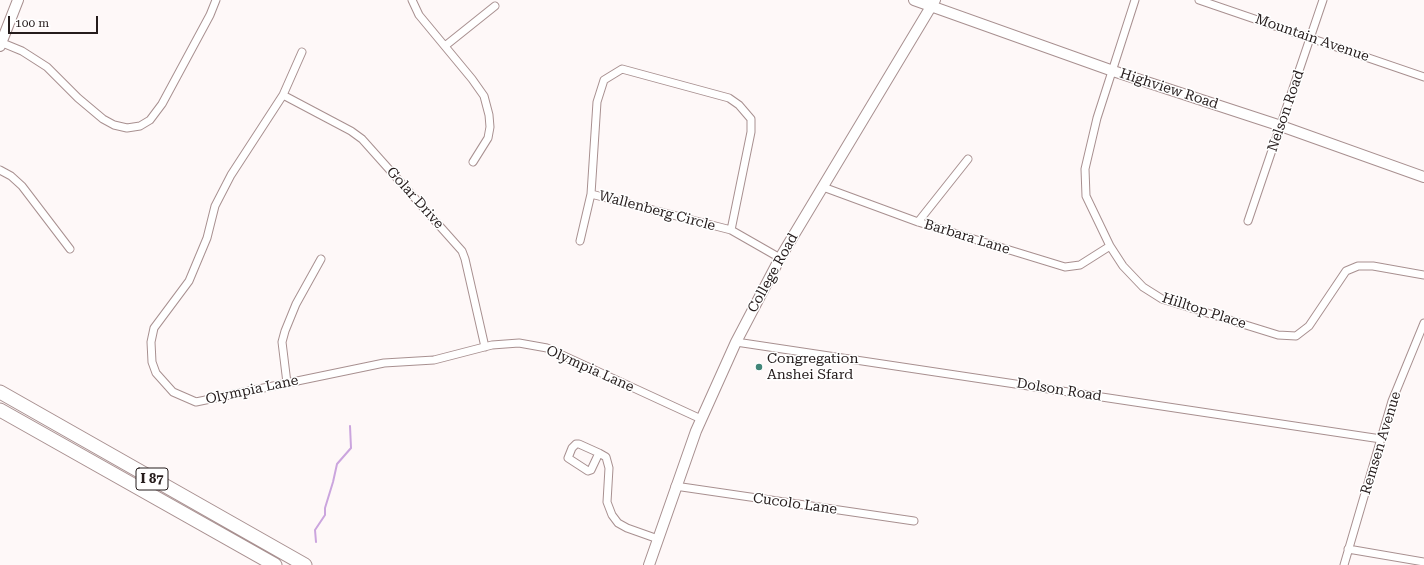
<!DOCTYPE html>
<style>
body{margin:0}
#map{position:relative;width:1424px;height:565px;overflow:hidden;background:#fef8f8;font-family:"Roboto Serif",serif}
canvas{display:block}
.scale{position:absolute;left:8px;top:16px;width:90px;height:18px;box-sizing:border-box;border:2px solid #251c1c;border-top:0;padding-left:5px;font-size:12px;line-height:14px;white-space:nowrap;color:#251c1c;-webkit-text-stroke:3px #fff;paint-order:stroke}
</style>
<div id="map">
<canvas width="1424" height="565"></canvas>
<div class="scale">100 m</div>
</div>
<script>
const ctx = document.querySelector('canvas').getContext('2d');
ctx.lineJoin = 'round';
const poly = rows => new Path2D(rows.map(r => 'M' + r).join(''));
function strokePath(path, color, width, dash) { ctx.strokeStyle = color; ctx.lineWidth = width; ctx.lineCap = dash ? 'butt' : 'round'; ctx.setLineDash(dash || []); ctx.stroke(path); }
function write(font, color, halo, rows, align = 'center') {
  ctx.font = font + ' "Roboto Serif",serif'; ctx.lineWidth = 3; ctx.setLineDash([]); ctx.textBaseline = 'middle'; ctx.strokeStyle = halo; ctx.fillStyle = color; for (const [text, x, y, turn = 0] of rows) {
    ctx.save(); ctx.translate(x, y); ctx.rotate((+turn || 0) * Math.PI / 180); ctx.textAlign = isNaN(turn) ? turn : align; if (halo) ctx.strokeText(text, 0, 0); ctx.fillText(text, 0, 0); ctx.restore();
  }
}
strokePath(poly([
 [316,542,315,530,325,515,325,508,333,482,337,464,351,448,350,426]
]), '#cba5de', 2);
const street = poly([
 [412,0,419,15,472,79,484,96,489,115,490,127,488,138,473,162],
 [1135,0,1097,118,1085,169,1086,196,1110,246,1123,266,1143,287,1162,299,1278,335,1296,336,1309,326,1346,271,1358,266,1373,266,1424,275],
 [1199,0,1424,77],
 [0,42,22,51,47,67,78,98,103,119,114,125,127,128,140,126,150,120,162,104,210,15,216,0],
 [445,46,495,6],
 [302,52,283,95,231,175,215,206,207,238,189,281,154,328,151,342,152,362,156,373,173,392,196,402,384,363,434,360,492,345,519,343,547,348,701,419],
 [283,95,351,131,362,139,462,251,465,259,485,347],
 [0,170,11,176,22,186,70,249],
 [823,187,918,222,1065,267,1080,265,1110,246],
 [591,194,731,230,780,258],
 [1248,221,1323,0],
 [918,222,968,159],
 [580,241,591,194,597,102,604,80,622,69,729,98,739,105,751,119,751,132,731,230],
 [736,342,1381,439],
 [287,383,282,342,285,331,296,304,321,259],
 [599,453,591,470,588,471,568,458,572,448,576,444,579,444,599,453,606,457,609,468,607,502,612,515,618,523,627,528,658,539],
 [675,486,914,521],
 [1348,549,1424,562],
 [1344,565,1392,401,1424,323]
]);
const secondary = poly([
 [914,0,1113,71,1281,126,1424,177],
 [0,46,18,0],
 [649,565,696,431,736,342,780,258,935,0]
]);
const highway = poly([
 [0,392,305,565],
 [0,410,275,565]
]);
strokePath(street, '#a89090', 9);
strokePath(secondary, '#a89090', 12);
strokePath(highway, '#a89090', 15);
strokePath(street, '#fff', 7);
strokePath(secondary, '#fff', 10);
strokePath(highway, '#fff', 13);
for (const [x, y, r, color] of [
 [759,367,4,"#418578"]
]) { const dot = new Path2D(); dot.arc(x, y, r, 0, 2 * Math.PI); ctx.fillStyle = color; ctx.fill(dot); strokePath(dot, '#fff', 1.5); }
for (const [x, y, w] of [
 [152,479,32]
]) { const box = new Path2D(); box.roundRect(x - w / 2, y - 11, w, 22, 3); ctx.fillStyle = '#fff'; ctx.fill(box); strokePath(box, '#251c1c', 1); }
write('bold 13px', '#251c1c', null, [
 ["I 87",152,479]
]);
write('14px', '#251c1c', '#fff', [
 ["Mountain Avenue",1312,38,19],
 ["Highview Road",1169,89,18],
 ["Nelson Road",1286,111,-71],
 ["Golar Drive",415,198,48],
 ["Wallenberg Circle",657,211,15],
 ["Barbara Lane",967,237,17],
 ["College Road",773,273,-61],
 ["Hilltop Place",1204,311,18],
 ["Olympia Lane",590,369,24],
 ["Olympia Lane",252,390,-12],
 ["Dolson Road",1059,390,9],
 ["Remsen Avenue",1381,443,-73],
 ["Cucolo Lane",795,504,8]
]);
write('14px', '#251c1c', '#fff', [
 ["Congregation",767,359],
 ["Anshei Sfard",767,375]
], 'left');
</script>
